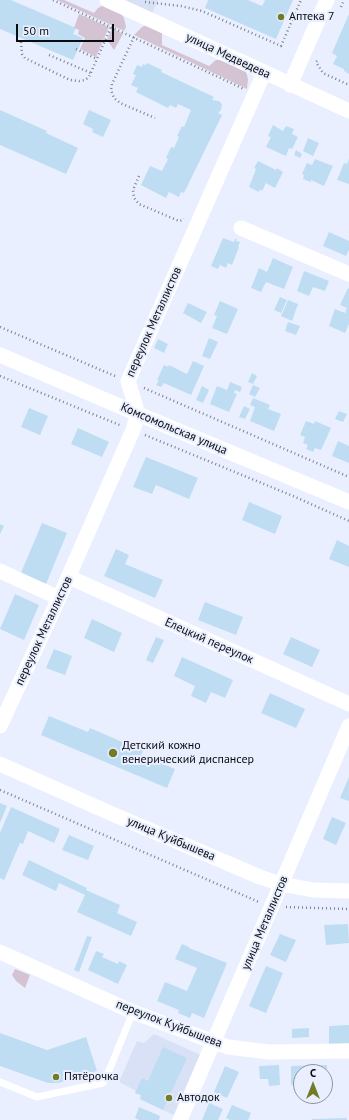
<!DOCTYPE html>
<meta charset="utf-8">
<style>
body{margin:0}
#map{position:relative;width:349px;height:1120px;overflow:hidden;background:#e9efff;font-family:"PT Sans",sans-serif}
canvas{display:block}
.north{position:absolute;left:293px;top:1064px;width:40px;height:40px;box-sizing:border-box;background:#e9efff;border:1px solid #8f949f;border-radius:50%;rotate:0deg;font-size:11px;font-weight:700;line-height:16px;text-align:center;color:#090b10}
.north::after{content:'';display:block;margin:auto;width:14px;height:18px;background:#727b26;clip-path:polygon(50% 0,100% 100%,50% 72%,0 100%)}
.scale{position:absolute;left:16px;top:24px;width:98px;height:18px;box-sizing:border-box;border:2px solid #090b10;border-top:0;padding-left:5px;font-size:12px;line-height:14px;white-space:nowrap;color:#090b10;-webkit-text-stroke:3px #e9efff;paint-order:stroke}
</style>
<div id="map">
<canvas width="349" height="1120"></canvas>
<div class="north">С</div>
<div class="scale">50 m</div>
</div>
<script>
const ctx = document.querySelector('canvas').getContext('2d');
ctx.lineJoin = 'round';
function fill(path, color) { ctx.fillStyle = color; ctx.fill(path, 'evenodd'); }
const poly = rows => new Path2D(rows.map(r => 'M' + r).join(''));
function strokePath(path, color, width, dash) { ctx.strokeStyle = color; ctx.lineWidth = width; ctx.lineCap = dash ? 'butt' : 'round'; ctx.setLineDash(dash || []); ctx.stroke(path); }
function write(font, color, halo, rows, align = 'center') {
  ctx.font = font + ' "PT Sans",sans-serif'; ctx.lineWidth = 4; ctx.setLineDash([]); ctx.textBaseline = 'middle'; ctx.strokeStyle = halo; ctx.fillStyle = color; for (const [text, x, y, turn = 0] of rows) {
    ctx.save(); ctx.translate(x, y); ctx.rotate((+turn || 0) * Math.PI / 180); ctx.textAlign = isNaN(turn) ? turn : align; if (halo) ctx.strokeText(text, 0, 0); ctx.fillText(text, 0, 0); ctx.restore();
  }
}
fill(poly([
 [119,0,158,0,151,16],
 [154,1034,203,1056,178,1117,140,1099,141,1095,135,1093,136,1091,119,1082,137,1041,144,1043]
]), '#d8e1f6');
fill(poly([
 [57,0,64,0,94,13,98,8,102,6,109,6,119,11,124,18,126,27,124,31],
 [79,14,109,27,96,57,80,49,85,38,78,34,79,30,74,28],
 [146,25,162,33,162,45,209,66,216,60,222,60,246,72,248,79,247,89,134,35,142,27],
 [112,28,123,34,114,50,107,40],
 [15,969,30,975,25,988,16,981,12,975]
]), '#d4c3d2');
fill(poly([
 [0,0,11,0,76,28,73,34,83,38,73,60,0,29],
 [208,0,248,0,262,6,265,0,293,0,276,39,205,8],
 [349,14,349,74,344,71,344,69,333,64,337,56,332,53],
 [147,63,162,70,161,72,214,97,212,100,219,101,222,104,221,110,218,113,222,115,184,193,181,192,179,197,169,192,166,198,141,185,150,166,162,171,168,159,166,158,171,147,174,148,179,137,177,136,182,126,184,127,191,110,178,104,176,108,170,105,168,108,136,92,138,88,131,85,136,75,133,74,137,65,142,67,143,64,146,65],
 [0,110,47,131,46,133,78,148,66,174,0,145],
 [89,110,111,120,103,137,92,132,93,129,83,124],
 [273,125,283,131,286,126,294,129,292,134,298,137,292,149,289,148,286,156,266,147,271,137,268,136],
 [308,138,319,143,313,156,303,151],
 [296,150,302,154,300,158,294,155],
 [315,159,333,166,324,186,311,180,311,182,303,179,304,175,302,174,307,163,312,165],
 [349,159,349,184,337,180,344,163,347,164],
 [258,161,276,170,277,168,283,172,275,188,266,183,262,191,260,189,259,192,249,187,256,169,254,168],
 [329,232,349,241,349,250,346,256,323,246],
 [223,238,234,242,235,239,237,239,236,241,240,242,238,246,239,247,232,265,228,263,226,268,220,265,218,269,211,266],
 [273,258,293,267,284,289,266,282,261,292,251,288,259,268,267,272],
 [304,271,329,281,325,291,313,287,309,296,297,291],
 [348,288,349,289,349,324,345,333,329,326,335,309,345,313,347,308,340,305],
 [280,297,287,300,281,313,274,310],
 [288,300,298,304,292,321,281,316],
 [220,301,238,309,227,334,212,328,217,316,214,315],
 [188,303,207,312,201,323,183,313],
 [288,322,300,326,296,335,285,331],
 [209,338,218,342,210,359,202,356],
 [158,339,168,344,164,353,154,348],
 [193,361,204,366,191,395,164,383,161,387,156,385,159,380,157,380,164,365,168,367,169,365,187,374],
 [252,373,257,376,253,384,248,382],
 [230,382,242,387,240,392,235,390,234,393,237,394,229,412,210,404,217,386,227,390],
 [253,385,260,388,255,397,249,394],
 [202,386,209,390,203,403,196,400],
 [253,398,270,405,268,409,281,414,274,431,250,421,255,407,250,405],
 [244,406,250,409,245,419,239,417],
 [29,408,48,416,40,435,21,427],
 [339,411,347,414,343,422,335,419],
 [306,421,314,424,315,421,331,428,321,450,315,448,313,452,306,449,308,445,303,443,305,437,300,435],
 [78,428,109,442,102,457,71,444],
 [338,441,349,446,349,463,332,456],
 [146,457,198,478,189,499,156,485,152,494,133,487],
 [249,502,282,516,275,534,242,520],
 [42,523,67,533,46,584,21,573],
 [0,524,4,526,0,534],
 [337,540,349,546,349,567,329,559],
 [116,549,129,555,125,564,163,580,155,598,104,576],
 [15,594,39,605,24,640,0,629],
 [205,602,243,617,236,635,198,620],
 [92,619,122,633,114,652,84,638],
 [156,637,164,640,153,663,146,660],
 [291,637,320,650,312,667,283,654],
 [54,649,72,656,65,675,46,668],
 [182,657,233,680,225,698,211,692,206,703,191,696,195,686,174,676],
 [270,693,305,709,296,728,261,713],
 [49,716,88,732,90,728,143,751,141,755,175,769,167,788,41,735],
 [349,777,349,801,340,798],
 [0,803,7,806,0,823],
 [11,807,60,829,54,843,28,831,23,844,20,843,4,880,0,878,0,833],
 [332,817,346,823,336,845,323,839],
 [69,835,94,846,88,860,62,850],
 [29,860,87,888,86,890,120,905,117,913,137,922,131,936,77,912,85,895,59,883,56,891,22,875],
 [348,924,349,943,326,945,324,925],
 [280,934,296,940,286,962,270,955],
 [87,936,92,937,79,972,74,970],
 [182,944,189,947,189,948,227,963,204,1018,192,1013,190,1018,178,1013,179,1010,157,1001,165,982,187,991,197,968,175,959],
 [96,951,104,954,102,957,118,964,119,961,127,965,118,984,88,970],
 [266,966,283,973,266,1013,249,1006],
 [349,1025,349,1043,329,1044,329,1026],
 [309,1028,309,1037,292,1038,292,1029],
 [0,1033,47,1050,86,1037,97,1071,58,1083,48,1083,0,1066],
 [163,1047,187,1058,163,1110,140,1099,141,1095,135,1093,142,1078,148,1081],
 [279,1065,280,1085,269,1086,268,1079,260,1079,259,1066],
 [327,1065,328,1083,325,1083,325,1072,301,1072,301,1084,291,1085,291,1066],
 [225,1066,239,1072,227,1098,214,1092],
 [209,1103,223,1109,218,1120,202,1120],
 [232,1105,251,1113,248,1120,230,1120,226,1118],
 [139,1107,160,1116,159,1120,139,1120,135,1118],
 [347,1118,347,1120,312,1120,312,1119]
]), '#beddf2');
strokePath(poly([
 [53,0,244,89],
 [145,2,181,6,202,11,281,46,301,0],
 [341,7,344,0],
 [134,37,112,84,111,90,114,98,120,103,155,118],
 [21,42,22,54,25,58,70,80,79,81,85,80,89,77,111,27],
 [76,49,97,59],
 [49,55,91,73],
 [317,61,316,62,323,73,349,85],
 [139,176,133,190,134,198,139,204,179,221,183,220,184,219],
 [0,327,115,376],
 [0,376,122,426],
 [144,388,349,477],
 [145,435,293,496,349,521],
 [0,790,259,902],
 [286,907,349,909]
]), '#7e828c', 2.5, [1, 3]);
strokePath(poly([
 [0,1082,37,1097,103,1083,108,1073,133,1012]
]), '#fff', 7);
strokePath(poly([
 [107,0,349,111],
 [290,85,327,0],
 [241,228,349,274],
 [0,355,138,414,349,502],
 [0,571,59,598],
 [69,577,349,704],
 [0,726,59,598,133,430,138,414,128,381,264,73],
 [0,764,110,813,260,877,281,884,313,890,349,891],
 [0,952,133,1012,228,1047,269,1052,349,1051],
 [180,1120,349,726]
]), '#fff', 15);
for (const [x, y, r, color] of [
 [281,17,4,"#727b26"],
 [113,753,5,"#727b26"],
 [56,1077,4,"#727b26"],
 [169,1098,4,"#727b26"]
]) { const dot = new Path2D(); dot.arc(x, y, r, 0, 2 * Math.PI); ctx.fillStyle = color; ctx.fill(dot); strokePath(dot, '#e9efff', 1.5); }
write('12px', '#090b10', '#e9efff', [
 ["Аптека 7",289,17],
 ["Детский кожно",122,746],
 ["венерический диспансер",122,760],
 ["Пятёрочка",64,1077],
 ["Автодок",177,1098]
], 'left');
write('12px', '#090b10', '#e9efff', [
 ["улица Медведева",228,56,25],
 ["переулок Металлистов",154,322,-66],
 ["Комсомольская улица",174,429,23],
 ["переулок Металлистов",44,631,-65],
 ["Елецкий переулок",209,641,24],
 ["улица Куйбышева",171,839,23],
 ["улица Металлистов",265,923,-67],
 ["переулок Куйбышева",169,1024,21]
]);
</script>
